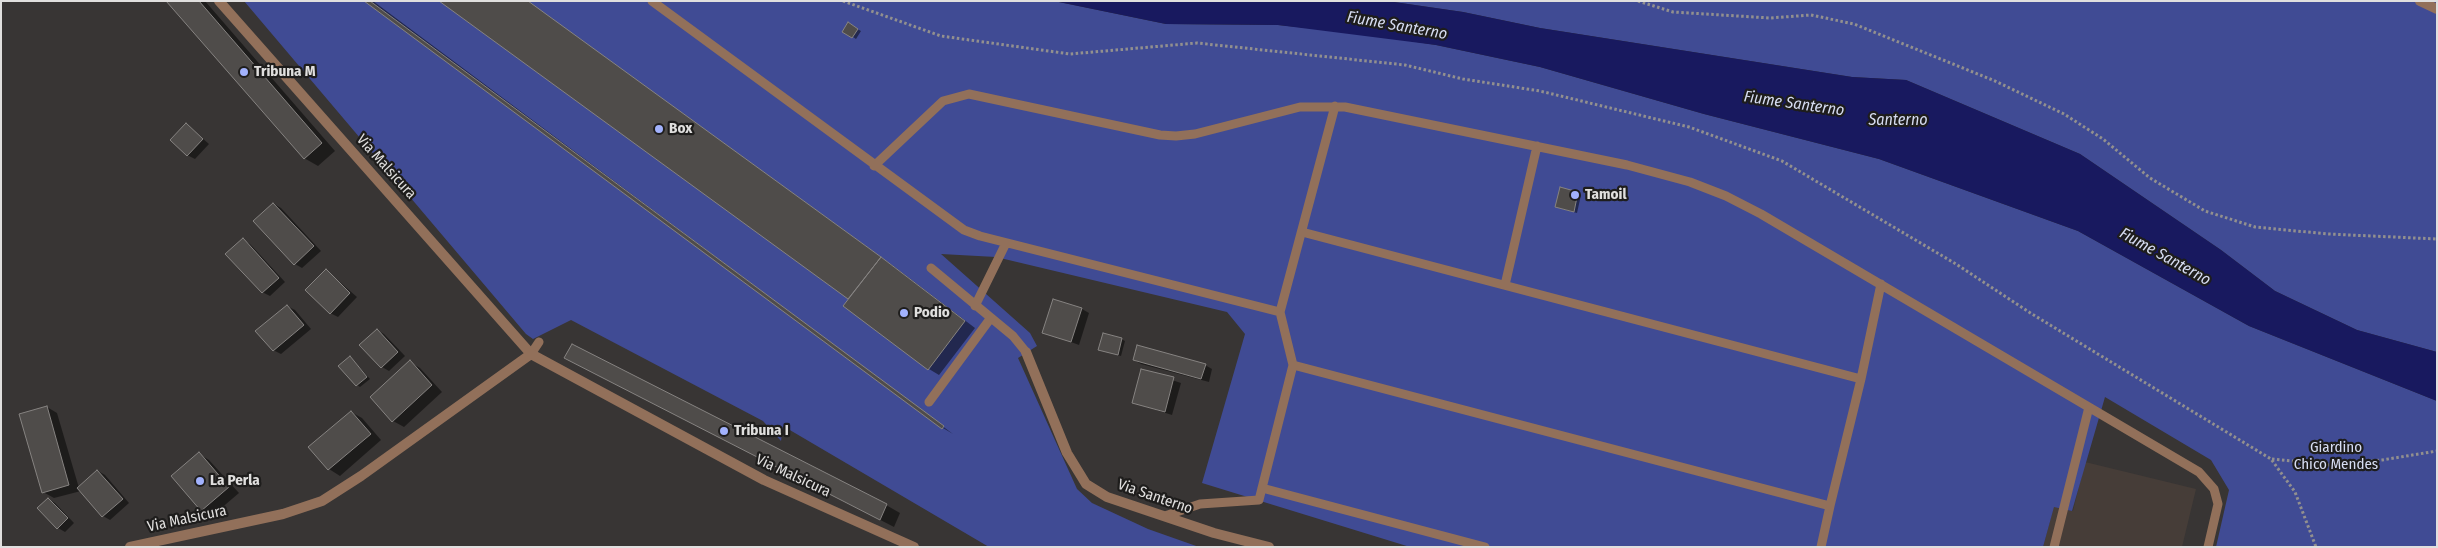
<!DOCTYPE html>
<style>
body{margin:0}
#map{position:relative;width:2438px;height:548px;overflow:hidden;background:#383534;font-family:"Fira Sans Condensed",sans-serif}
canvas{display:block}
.frame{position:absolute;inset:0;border:2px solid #e0dfde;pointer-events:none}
</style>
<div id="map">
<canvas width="2438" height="548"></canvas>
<div class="frame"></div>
</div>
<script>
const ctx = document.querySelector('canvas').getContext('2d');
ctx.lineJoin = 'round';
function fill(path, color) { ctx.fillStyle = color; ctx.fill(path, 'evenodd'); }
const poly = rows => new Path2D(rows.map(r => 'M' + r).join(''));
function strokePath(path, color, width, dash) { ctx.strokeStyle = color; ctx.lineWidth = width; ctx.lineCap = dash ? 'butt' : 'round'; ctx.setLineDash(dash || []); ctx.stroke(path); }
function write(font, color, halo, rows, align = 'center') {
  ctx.font = font + ' "Fira Sans Condensed",sans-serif'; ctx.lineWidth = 4.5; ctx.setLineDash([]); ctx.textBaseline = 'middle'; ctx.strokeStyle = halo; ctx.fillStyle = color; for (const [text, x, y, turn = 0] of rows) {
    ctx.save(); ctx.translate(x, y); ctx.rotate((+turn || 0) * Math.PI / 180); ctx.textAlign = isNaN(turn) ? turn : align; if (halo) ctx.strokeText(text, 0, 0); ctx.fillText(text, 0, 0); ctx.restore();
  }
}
fill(poly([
 [2085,462,2196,489,2182,547,2043,547,2054,506,2073,511]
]), '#463d38');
fill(poly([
 [244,1,1054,1,1166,24,1278,25,1366,34,1436,45,1540,67,1704,114,1879,159,2078,231,2249,326,2437,401,2437,547,2216,547,2229,490,2211,460,2105,397,2072,511,2054,507,2043,547,1410,547,1202,483,1245,334,1227,312,996,257,941,254,1030,333,1037,346,1018,358,1077,489,1092,503,1148,529,1199,547,989,547,783,426,781,441,763,421,571,320,533,339,526,334],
 [1387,1,2437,1,2437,352,2357,330,2275,291,2221,250,2080,154,1906,80,1852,77,1540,28,1463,12]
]), '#404b94');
fill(poly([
 [1054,1,1387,1,1463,12,1540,28,1852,77,1906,80,2080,154,2221,250,2275,291,2357,330,2437,352,2437,401,2249,326,2078,231,1879,159,1704,114,1540,67,1436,45,1278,25,1166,24]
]), '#18195f');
fill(poly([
 [168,1,205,1,335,151,318,166,304,158],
 [366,1,373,1,953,434,943,428],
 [441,1,527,1,892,265,975,328,939,375,929,369,850,299],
 [848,24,861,31,856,39,844,31],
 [186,124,209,144,195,159,187,155],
 [1560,189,1581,195,1577,213,1559,208],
 [274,204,281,208,321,251,302,268,295,264,255,221],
 [243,240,250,244,285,282,270,296,262,292],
 [326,270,357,297,338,317,330,313],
 [287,306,295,310,311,329,281,354,273,350],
 [1082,309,1089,313,1079,345,1044,332],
 [377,330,384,334,405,356,389,371,382,367],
 [1121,339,1125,341,1121,356,1100,350],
 [353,360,370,379,360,387,357,385],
 [1134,360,1205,365,1212,369,1209,382,1141,364],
 [410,362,420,368,442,392,404,427,393,421],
 [580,365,886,505,900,513,894,527],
 [1142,370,1181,383,1172,415,1134,403],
 [47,407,57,413,79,488,98,471,105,475,129,503,110,520,103,516,81,491,54,498,43,492],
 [351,412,362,418,381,440,340,476,329,469,310,447],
 [199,454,209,460,239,493,212,516,202,510],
 [48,499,55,503,74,523,65,532,58,528]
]), '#0007');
const building = poly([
 [166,1,199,1,322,143,304,159,166,1],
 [364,1,370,1,944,426,942,429,364,1],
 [439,1,528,1,881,257,848,299,439,1],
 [848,22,858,29,852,38,842,32,848,22],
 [186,123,203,139,187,156,170,140,186,123],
 [1560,187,1578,192,1574,212,1555,207,1560,187],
 [273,203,314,246,294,265,253,221,273,203],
 [243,238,279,278,262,293,225,254,243,238],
 [881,257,965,321,928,370,843,306,881,257],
 [326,269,350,293,330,314,305,290,326,269],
 [1053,299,1082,308,1071,342,1042,333,1053,299],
 [287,305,304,325,273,351,255,331,287,305],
 [377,329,398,352,381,368,359,345,377,329],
 [1103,333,1122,338,1118,355,1098,350,1103,333],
 [572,344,887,504,880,520,564,358,572,344],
 [1137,345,1206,364,1201,379,1133,360,1137,345],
 [350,356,367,377,356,386,338,366,350,356],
 [410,360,432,385,392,422,370,397,410,360],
 [1141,369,1174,377,1165,412,1132,403,1141,369],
 [47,406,69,485,42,493,19,414,47,406],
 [351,411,371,434,328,470,308,447,351,411],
 [199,452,229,487,201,511,171,476,199,452],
 [97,470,123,499,102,517,77,488,97,470],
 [48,498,68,518,57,529,37,508,48,498]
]);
fill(building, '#4f4c4a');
strokePath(building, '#868381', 1);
strokePath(poly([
 [843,1,941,36,1070,54,1197,43,1405,65,1463,79,1540,91,1689,127,1782,161,1956,264,2032,314,2271,459,2295,492,2316,547],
 [1638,1,1673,12,1770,18,1811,15,1854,24,1995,81,2064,114,2103,139,2150,178,2205,211,2255,227,2328,234,2437,239],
 [2272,459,2329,465,2382,460,2437,451]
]), '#92908f', 3, [2.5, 2.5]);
strokePath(poly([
 [652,1,964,230,980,236,1280,312],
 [874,166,943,101,969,94,1160,135,1176,136,1195,134,1300,107,1345,107,1627,165,1690,182,1726,196,1761,214,2199,472,2214,489,2218,504,2208,547],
 [1302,232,1861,379],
 [931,268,1013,336,1026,352],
 [1505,285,1537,146],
 [975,306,1006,243],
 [531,354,539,342],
 [1293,365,1830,506,1821,547],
 [929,402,990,319],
 [1262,488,1485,547],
 [1830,506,1861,379,1881,284],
 [1165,516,1200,504,1259,500,1293,365,1280,312,1335,106],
 [2054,547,2089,407]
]), '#92705a', 9);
strokePath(poly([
 [219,1,531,354,764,480,914,547],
 [1026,352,1067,453,1086,484,1107,497,1214,533,1269,547],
 [130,547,283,514,322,501,361,476,531,354]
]), '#92705a', 10);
strokePath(poly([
 [2420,1,2437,9]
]), '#92705a', 10);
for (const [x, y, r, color] of [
 [244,72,5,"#a2b2fd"],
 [659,129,5,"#a2b2fd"],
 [1575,195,5,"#a2b2fd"],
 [904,313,5,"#a2b2fd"],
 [724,431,5,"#a2b2fd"],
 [200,481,5,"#a2b2fd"]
]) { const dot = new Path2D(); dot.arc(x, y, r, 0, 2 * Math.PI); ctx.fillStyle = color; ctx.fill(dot); strokePath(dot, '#1e1d1c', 2); }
write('bold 15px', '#e0dfde', '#1e1d1c', [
 ["Tribuna M",254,72],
 ["Box",669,129],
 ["Tamoil",1585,195],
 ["Podio",914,313],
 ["Tribuna I",734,431],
 ["La Perla",210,481]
], 'left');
write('15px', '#e0dfde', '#1e1d1c', [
 ["Via Malsicura",386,167,48],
 ["Via Malsicura",793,476,25],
 ["Via Santerno",1155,497,19],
 ["Via Malsicura",187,519,-12]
]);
write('15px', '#d7ddf3', '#1e1d1c', [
 ["Giardino",2336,448],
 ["Chico Mendes",2336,465]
]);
write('italic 16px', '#d6dcf1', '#1e1d1c', [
 ["Fiume Santerno",1397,26,10],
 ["Fiume Santerno",1794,104,8],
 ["Santerno",1898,121],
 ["Fiume Santerno",2165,257,29]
]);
</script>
